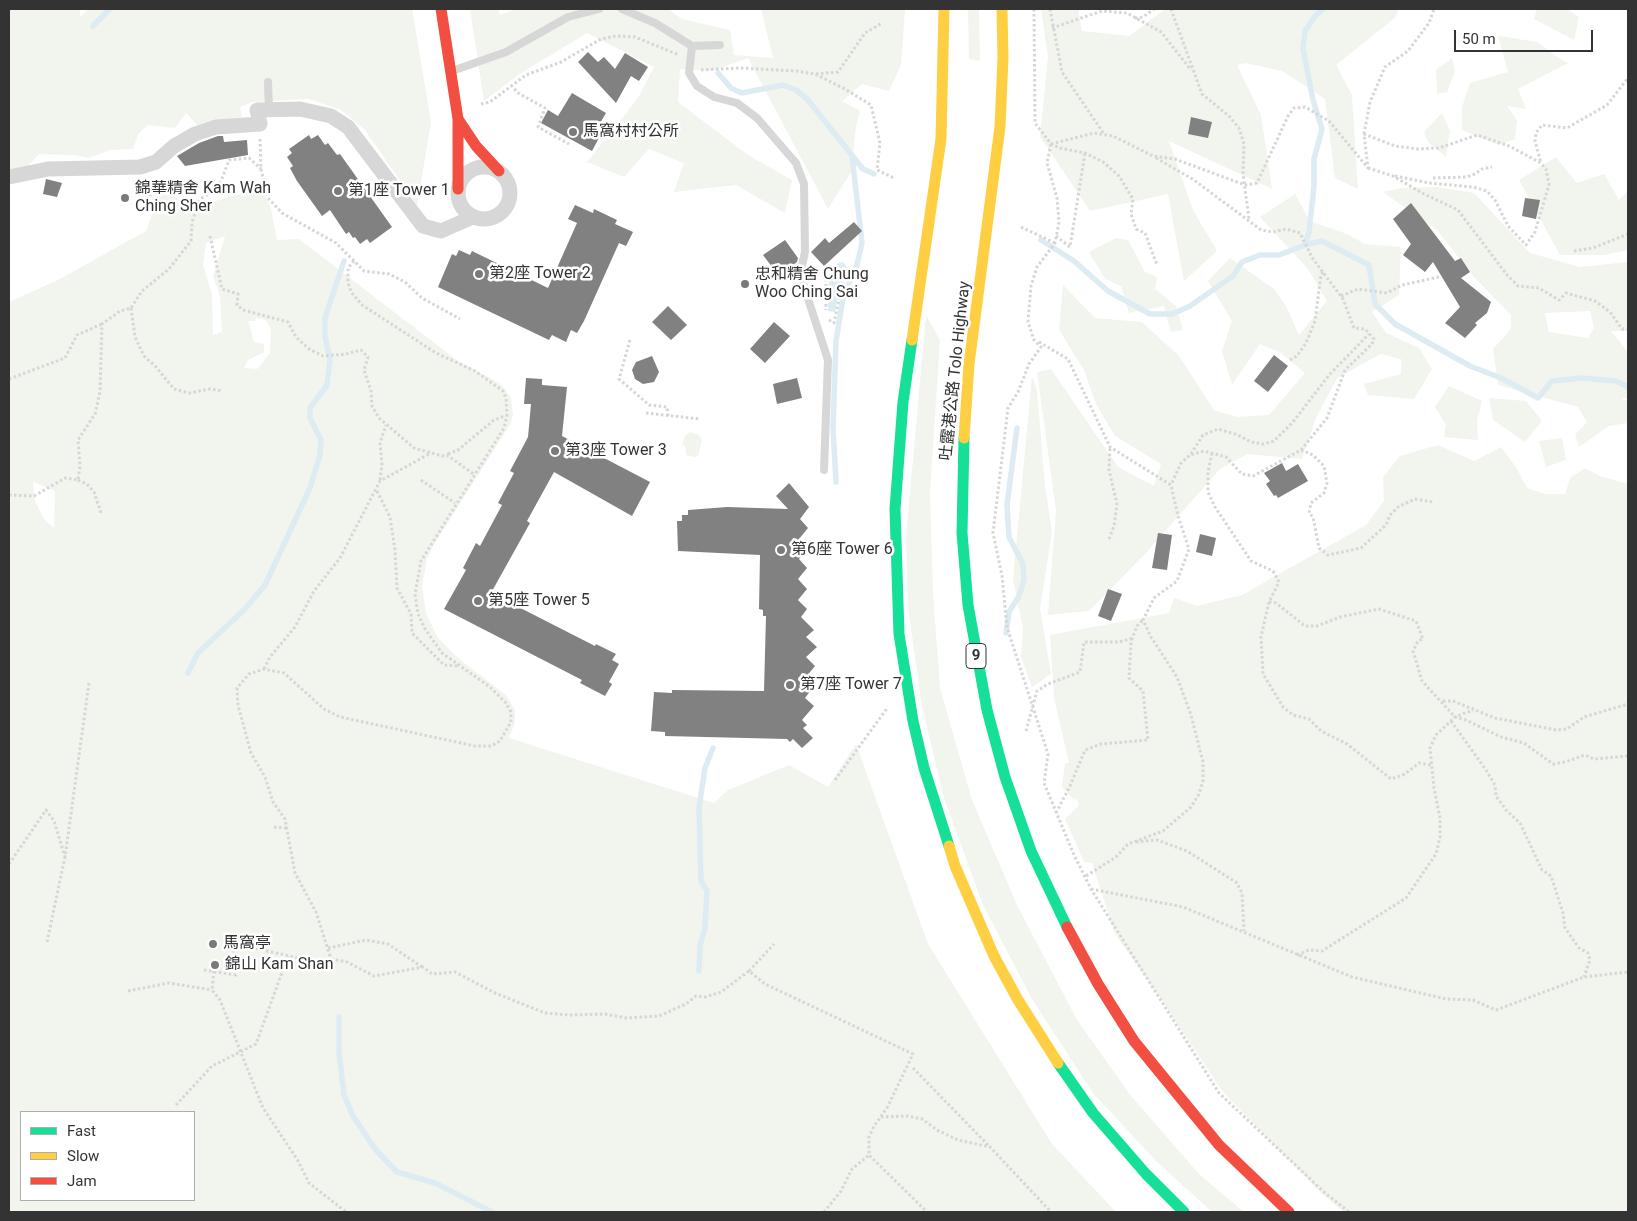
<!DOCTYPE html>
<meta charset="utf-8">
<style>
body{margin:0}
#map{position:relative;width:1637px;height:1221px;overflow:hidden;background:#fff;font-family:Roboto,sans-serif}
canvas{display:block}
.frame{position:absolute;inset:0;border:10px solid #333;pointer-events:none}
.legend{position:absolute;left:20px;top:1111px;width:175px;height:90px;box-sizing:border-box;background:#fff;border:1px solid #adadad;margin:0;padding:6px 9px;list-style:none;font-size:15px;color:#333}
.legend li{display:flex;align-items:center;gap:10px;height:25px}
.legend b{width:25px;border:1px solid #adadad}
.scale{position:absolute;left:1454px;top:30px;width:139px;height:22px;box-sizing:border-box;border:2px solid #333;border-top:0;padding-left:6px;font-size:15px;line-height:18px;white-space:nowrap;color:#333;-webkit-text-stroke:4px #fff;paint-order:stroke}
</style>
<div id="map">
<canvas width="1637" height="1221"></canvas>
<div class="frame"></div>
<ul class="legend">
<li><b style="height:6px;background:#16e098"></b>Fast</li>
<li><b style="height:6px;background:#ffcf43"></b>Slow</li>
<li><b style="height:6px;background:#f24e42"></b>Jam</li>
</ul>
<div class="scale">50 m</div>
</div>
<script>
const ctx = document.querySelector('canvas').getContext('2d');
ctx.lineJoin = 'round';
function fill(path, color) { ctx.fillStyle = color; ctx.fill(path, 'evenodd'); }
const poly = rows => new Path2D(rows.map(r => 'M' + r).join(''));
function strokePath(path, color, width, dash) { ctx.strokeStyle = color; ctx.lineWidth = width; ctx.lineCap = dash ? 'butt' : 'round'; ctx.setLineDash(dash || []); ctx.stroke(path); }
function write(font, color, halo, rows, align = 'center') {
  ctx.font = font + ' Roboto,"Noto Sans TC",sans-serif'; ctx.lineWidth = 5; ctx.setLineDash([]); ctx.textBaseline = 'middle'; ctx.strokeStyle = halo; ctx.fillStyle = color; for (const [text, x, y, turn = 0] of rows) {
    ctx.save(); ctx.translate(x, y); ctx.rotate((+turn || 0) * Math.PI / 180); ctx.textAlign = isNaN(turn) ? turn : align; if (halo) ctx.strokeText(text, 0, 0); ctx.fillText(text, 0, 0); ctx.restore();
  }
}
fill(poly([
 [9,9,80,9,80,17,88,9,412,9,431,123,417,205,365,130,341,110,309,99,252,102,240,107,242,117,206,123,198,126,186,113,175,128,148,125,138,134,133,149,110,150,89,158,74,155,39,154,26,168,9,173],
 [470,9,498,9,500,15,518,9,668,9,682,19,730,30,734,55,773,58,761,9,905,10,901,65,889,91,862,84,842,101,860,111,856,126,851,172,828,209,748,58,712,71,680,69,678,102,748,155,792,180,785,213,736,185,674,192,684,163,649,149,624,177,587,162,638,98,654,67,587,33,518,75,484,101],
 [968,9,979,9,980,61,969,59],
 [1041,9,1078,9,1082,31,1129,36,1165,9,1398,9,1396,17,1336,65,1352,95,1358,189,1335,178,1325,99,1282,71,1245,63,1237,65,1261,115,1272,189,1169,141,1193,210,1217,251,1184,281,1168,194,1090,211,1040,137,1048,57],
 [1537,9,1567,9,1579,17,1574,40,1534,19],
 [1498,36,1538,42,1554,55,1568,63,1518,89,1526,109,1507,106,1517,120,1515,139,1499,145,1462,130,1462,107,1470,83,1508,72],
 [1452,58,1455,71,1447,92,1437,94,1436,70],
 [1442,113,1450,131,1446,157,1428,142,1424,132],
 [1556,157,1577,183,1604,174,1619,200,1628,190,1628,250,1604,255,1560,255,1519,180],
 [262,187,271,209,277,240,299,239,458,361,501,384,511,398,513,415,511,423,433,546,427,559,422,586,426,613,438,638,458,658,506,695,515,710,515,723,509,738,714,803,728,790,789,765,828,787,856,744,928,944,1052,1144,1116,1212,9,1212,9,302,58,280,146,231,160,193,203,205],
 [225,236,213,276,220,296,222,332,213,335,212,294,203,265,206,243],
 [256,318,266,320,271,329,270,353,257,369,244,368,248,360,264,352,264,344,254,342,248,321,255,321],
 [33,482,55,491,54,528,44,519,35,501],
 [21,1112,194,1112,194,1200,21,1200],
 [1437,187,1474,193,1530,253,1580,267,1628,262,1628,331,1611,331,1628,352,1628,398,1620,399,1628,401,1628,423,1609,426,1579,447,1575,434,1587,422,1578,407,1498,385,1493,349,1511,329,1511,315,1474,277,1437,230,1383,192,1401,188],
 [1590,311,1594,328,1588,338,1549,332,1545,313],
 [1295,194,1310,221,1347,234,1365,244,1401,247,1399,295,1372,312,1386,333,1419,348,1432,369,1414,399,1368,395,1364,384,1401,374,1401,359,1381,354,1337,378,1316,418,1302,459,1247,454,1220,469,1145,554,1089,611,1048,615,1056,510,1037,372,1051,369,1118,467,1154,486,1161,464,1115,436,1096,404,1084,370,1059,330,1063,285,1095,318,1142,322,1179,356,1214,410,1237,417,1269,415,1305,373,1281,353,1260,344,1232,385,1222,351,1232,321,1208,281,1230,258,1274,289,1286,306,1299,335,1327,301,1308,269,1260,217],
 [1116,238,1128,240,1145,272,1157,277,1155,289,1176,306,1183,330,1171,332,1164,306,1129,313,1121,286,1105,279,1089,252],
 [926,315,940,340,930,492,933,594,940,688,972,800,1017,905,1077,1020,1131,1096,1199,1174,1244,1212,1212,1212,1155,1160,1093,1093,1032,999,983,905,944,798,922,707,908,606,906,537],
 [1032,376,1037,390,1045,486,1052,531,1040,609,1051,674,1032,687,1021,657,1023,628,1013,580],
 [1449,386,1482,401,1477,420,1478,440,1444,437,1446,425,1435,407],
 [1489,398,1526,401,1542,421,1525,442,1493,420],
 [690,432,699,435,702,440,698,456,694,457,686,455,685,446,682,445,685,436],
 [1562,438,1566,460,1546,467,1539,441],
 [1438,445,1474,461,1501,447,1516,467,1527,488,1545,494,1565,494,1570,478,1585,468,1600,476,1628,484,1628,1212,1344,1212,1322,1194,1222,1091,1161,999,1115,934,1092,863,1084,862,1065,819,1079,805,1077,798,1074,800,1062,787,1065,763,1069,763,1054,698,1050,635,1169,613,1174,598,1197,606,1242,595,1366,525,1384,501,1383,477,1400,456]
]), '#f1f5ed');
fill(poly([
 [843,262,848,268,839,289,835,312,828,311,829,273,838,263]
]), '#ddebf3');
strokePath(poly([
 [93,26,110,9],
 [718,73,731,88,742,93,783,85,796,90,807,99,863,169,874,174],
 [1041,240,1074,261,1108,291,1150,314,1172,314,1190,306,1233,276,1242,262,1260,255,1279,255,1305,245,1322,241,1369,265,1375,304,1395,324,1470,366,1501,378,1538,398,1552,381,1582,378,1616,381,1628,387],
 [1305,245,1309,232,1314,186,1314,159,1322,129,1313,100,1303,48,1305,31,1315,16,1323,9],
 [836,482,833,428,836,341,843,298,857,265,862,243,852,156],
 [1006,633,1009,612,1019,596,1024,580,1023,564,1009,537,1007,505,1017,428],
 [188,673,198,653,245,609,265,585,310,488,320,455,321,440,310,418,310,408,327,385,330,360,325,336,325,318,344,261],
 [699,971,700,945,705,928,707,891,701,881,699,808,705,768,713,748],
 [339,1017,339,1053,344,1095,353,1116,375,1149,397,1172,435,1183,492,1212]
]), '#ddebf3', 5.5);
fill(poly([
 [588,52,598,62,604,57,615,69,625,53,648,67,639,81,631,76,616,103,578,62],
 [572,93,606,113,595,132,600,136,592,151,541,123,548,110,558,116],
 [1191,117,1212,122,1208,138,1188,134],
 [309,135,311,139,318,135,325,145,328,143,337,155,340,154,392,227,370,243,367,239,360,244,355,237,353,238,349,232,346,234,330,210,322,216,297,181,290,168,293,166,287,157,292,153,289,149],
 [218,136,223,136,224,142,247,140,248,155,185,166,177,156,199,143],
 [46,179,62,183,57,197,43,194],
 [1525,198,1540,200,1536,219,1522,216],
 [1411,203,1455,261,1461,258,1470,272,1461,278,1491,302,1487,313,1475,323,1477,325,1465,338,1445,323,1460,307,1433,262,1425,272,1403,255,1411,244,1393,219],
 [575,205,593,213,594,209,617,220,615,224,633,232,626,246,619,243,584,321,577,333,571,330,566,342,552,335,549,340,438,287,452,254,456,256,459,250,470,255,472,251,548,288,577,223,568,219],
 [854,222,862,231,824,266,811,252,825,238,829,243],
 [785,240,798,258,797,262,778,275,763,255],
 [668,306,687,325,671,340,652,322],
 [774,322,790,336,765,363,750,349],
 [1274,355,1288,366,1268,392,1254,381],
 [652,356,659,372,654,382,643,384,635,379,632,370,636,362],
 [526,378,542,379,542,385,567,387,562,436,650,482,632,516,554,472,527,521,530,523,491,593,595,646,596,644,616,654,612,660,619,664,609,682,612,684,605,696,580,683,582,680,444,609,466,570,463,568,476,543,480,546,502,505,498,503,514,473,510,471,528,437,531,404,524,404],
 [797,378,802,398,777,404,773,384],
 [1282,463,1286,471,1298,464,1308,481,1278,498,1276,495,1274,496,1266,484,1270,481,1264,473],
 [789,483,809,507,800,519,808,528,799,539,808,548,799,559,807,568,798,579,807,589,798,600,807,609,801,617,814,630,806,637,817,647,806,657,815,666,806,677,814,686,805,698,814,706,802,720,807,725,803,728,813,738,802,748,793,739,790,742,787,739,665,736,665,732,651,731,654,692,672,693,672,690,764,691,766,616,763,616,763,610,759,609,760,555,678,551,677,521,682,521,682,515,688,515,688,510,727,507,788,509,776,496],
 [1158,533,1172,535,1167,570,1152,568],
 [1200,534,1216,538,1212,556,1196,552],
 [1108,589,1122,594,1111,621,1098,616]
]), '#818181');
strokePath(poly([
 [1034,9,1035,123,1051,144,1060,148,1085,153,1103,162,1119,176,1133,199,1131,214,1136,229,1145,233,1157,265],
 [1050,9,1062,72,1104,134],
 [1171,9,1202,94,1229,116,1239,128,1244,144,1243,174,1249,219],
 [1135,18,1143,17,1154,9],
 [1052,28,1102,11,1127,13,1161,32,1191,70],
 [701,70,739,68,796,71,815,74,845,89,871,105,880,143,877,170,894,178],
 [816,74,838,72,865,33,882,23],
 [511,85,518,93,545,108,538,127,569,144],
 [481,104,490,102,526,75,561,62,601,39,616,36,635,37,679,55],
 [1364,134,1370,102,1385,67,1408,51,1429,23,1434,9],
 [260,139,261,169,268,198,282,213,336,243,364,271,389,274,405,282,422,298,460,319],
 [1051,144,1047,163,1057,198,1059,222,1055,243,1037,267,1031,286,1028,322,1034,340,1041,347,1029,364,1018,392,1008,408,993,533,1002,576,1007,627,1048,754,1044,783,1074,855,1091,889,1219,1093,1324,1192,1349,1212],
 [1051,144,1094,133,1113,136,1153,156,1175,159,1245,185,1257,183,1288,116,1294,108,1305,107,1329,121,1368,168,1364,134,1395,146,1418,149,1439,148,1477,135,1509,146,1541,163,1535,141,1536,133,1542,125,1567,128,1607,105,1628,78],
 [1156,158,1194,180,1261,230,1273,232,1286,229,1300,233,1313,259,1343,299,1354,328,1365,329,1374,339,1372,344,1345,370,1327,418,1301,450,1253,476,1242,474,1226,457,1204,451,1190,455,1181,463,1171,485],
 [1368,168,1393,176,1424,194,1458,210,1507,275,1518,286,1539,288,1559,300,1566,293,1595,301,1610,312,1622,329,1628,329],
 [1395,176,1429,183,1473,187,1487,191,1495,200,1508,226,1526,245,1535,232,1549,185,1546,169,1541,163],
 [1433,178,1466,177,1475,174,1482,169,1492,167],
 [147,211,153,180],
 [1021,227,1055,243],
 [210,236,222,289,238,294,237,305,243,310,288,322,296,337,309,349,323,356,346,354,361,350,368,357,364,370,371,391,372,406,379,418,414,448,442,456,447,455,475,475],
 [1056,236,1070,247,1085,153],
 [1574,251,1593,248,1628,234],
 [826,274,826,310],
 [826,287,841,289],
 [1341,296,1358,289,1387,293,1402,285,1439,277],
 [131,308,135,337,144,356,155,366,174,389,189,393,210,389,223,391],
 [829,320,834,323,841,289,850,270],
 [630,340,619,379,649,405,667,407,668,416],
 [1039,342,1068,359,1110,447,1171,485,1178,516,1189,549,1177,581,1154,598,1143,620,1151,637,1177,677,1191,715,1203,762,1203,781,1199,794,1191,807,1163,831,1128,844,1116,857,1086,876],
 [1290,360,1297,356,1306,343,1315,321,1321,275,1323,272],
 [9,379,65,358,77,335,102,324],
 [646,413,700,419],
 [1301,450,1313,455,1324,466,1327,483,1324,493,1311,503,1309,513,1313,517,1319,548,1328,555,1361,548,1386,525,1390,515,1398,507,1415,499,1433,502],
 [1212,453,1208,472,1208,492,1215,507,1251,561,1273,571,1279,582,1269,602,1261,637,1263,674,1283,707,1293,715,1309,719,1321,731,1347,744,1391,779,1405,774,1419,763,1431,765],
 [448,454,458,450,494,420,507,415],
 [1191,454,1203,435,1218,429,1238,435,1251,442,1263,444,1274,441,1293,422,1329,375,1369,334],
 [78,480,87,484,94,492,101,513],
 [380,480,382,465,380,443,386,425],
 [421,480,455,503],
 [377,491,390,517,395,550,397,588,411,614,412,633,444,665,458,666],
 [9,495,34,496,65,478,78,480,80,466,78,440,95,414,100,392,102,324,120,311,131,308,142,291,169,269,191,241,192,222,200,199,218,189,229,160,249,158,261,169],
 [1109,539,1114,526,1117,504,1109,470,1110,447],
 [1269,602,1276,603,1305,626,1317,626,1340,617,1379,609,1416,621,1423,639,1418,641,1413,651,1422,681,1455,717,1466,720,1501,737,1524,743,1553,764,1565,762,1585,755,1594,759,1628,756],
 [264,669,270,657,295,627,314,591,340,558,380,481,431,453],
 [1443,701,1453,701,1495,718,1556,730,1567,729,1584,717,1628,704],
 [1451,721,1486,770,1495,785,1496,796,1507,811,1520,823,1542,870,1551,876,1563,913,1565,928,1579,948,1588,953,1590,960,1584,977],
 [1026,731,1037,691,1048,684,1080,672,1084,642,1119,642,1133,638],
 [835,780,888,707],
 [1056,813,1070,786,1085,750,1101,744,1148,740,1143,691,1129,678,1131,642,1137,626,1143,620],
 [274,827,287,828],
 [1136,842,1157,840,1187,851,1237,883,1242,893,1244,931],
 [9,864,46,810,54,821,65,857],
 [1091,889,1183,907,1352,977,1446,999,1473,1000,1496,1010,1584,977,1628,972],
 [47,942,65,857,89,683],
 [227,942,321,963,331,959,316,912,295,873,285,819,273,802,265,777,251,753,238,705,237,688,249,674,264,669,284,673,324,709,340,717,475,746,491,746,500,741,511,722,511,712,506,703,490,687,442,653,425,629,418,614,415,594,421,561,504,428,507,415,506,398,503,391,475,371,436,353,362,305,351,292,348,282,348,268,354,261],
 [328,948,366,940,388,944,422,967],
 [1297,955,1309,950,1322,951,1406,898,1436,854,1440,837,1440,818,1434,788,1430,748,1436,735,1455,717,1473,710],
 [331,959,347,962,374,976,423,967,432,974,455,972,495,993,545,1013,569,1015,605,1014,626,1018,659,1016,686,1004,696,996,705,997,721,992,749,971,765,984,913,1054,887,1108,874,1126,869,1137,869,1155,927,1212],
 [204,970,236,975,233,942],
 [214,971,212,990,220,1000,263,1108,297,1159,309,1183,346,1212],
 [749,971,774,944],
 [128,991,169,983,212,990],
 [913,1068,989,1146],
 [176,1105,212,1066,256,1044,288,956],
 [881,1117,907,1116,922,1119,937,1130,958,1140,990,1147,1051,1212],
 [824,1212,841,1191,852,1169,869,1155]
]), '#d6d6d6', 3, [2.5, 2.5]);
strokePath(poly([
 [622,9,655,23,692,46,689,73,697,86,714,97,737,103,757,118,796,163,804,184,805,252,800,274,828,360,824,470],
 [692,46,720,45],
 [452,71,506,52,568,17,599,9],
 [268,82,269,110]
]), '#d7d7d7', 8);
strokePath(poly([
 '458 193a26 26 0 1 1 52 0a26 26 0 1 1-52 0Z',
 [9,177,48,169,140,167,156,162,174,146,195,134,216,127,260,124,257,110,300,109,331,116,348,127,423,226,441,231,473,217]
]), '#d7d7d7', 15);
strokePath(poly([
 [912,340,903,402,895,509,899,634,913,721,924,768,949,846],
 [964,438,962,533,968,605,987,710,1005,777,1031,851,1067,927],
 [1058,1063,1093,1113,1146,1174,1184,1212]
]), '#16e098', 11);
strokePath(poly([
 [912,340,941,139,944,9],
 [964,438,969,364,1000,127,1003,58,1002,9],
 [949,846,955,866,994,956,1018,1000,1058,1063]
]), '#ffcf43', 11);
strokePath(poly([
 [441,9,458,119,458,189],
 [458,119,476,146,499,171],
 [1067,927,1098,984,1134,1041,1219,1145,1289,1212]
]), '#f24e42', 11);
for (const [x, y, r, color] of [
 [573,132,5,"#7a7a7a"],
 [338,191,5,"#7a7a7a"],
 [125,198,5,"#7a7a7a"],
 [479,274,5,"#7a7a7a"],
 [745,284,5,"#7a7a7a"],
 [555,451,5,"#7a7a7a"],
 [781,550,5,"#7a7a7a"],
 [478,601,5,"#7a7a7a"],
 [790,685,5,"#7a7a7a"],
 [213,944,5,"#7a7a7a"],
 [215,965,5,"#7a7a7a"]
]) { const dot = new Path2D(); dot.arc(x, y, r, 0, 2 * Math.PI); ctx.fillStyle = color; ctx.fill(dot); strokePath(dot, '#fff', 2); }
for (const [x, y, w] of [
 [976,656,20]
]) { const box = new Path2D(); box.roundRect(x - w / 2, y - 12.5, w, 25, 4); ctx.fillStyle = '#fff'; ctx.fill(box); strokePath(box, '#333', 1); }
write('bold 15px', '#333', null, [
 ["9",976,656]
]);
write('16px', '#333', '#fff', [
 ["馬窩村村公所",583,132],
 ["錦華精舍 Kam Wah",135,189],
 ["Ching Sher",135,207],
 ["第1座 Tower 1",348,191],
 ["第2座 Tower 2",489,274],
 ["忠和精舍 Chung",755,275],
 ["Woo Ching Sai",755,293],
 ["第3座 Tower 3",565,451],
 ["第6座 Tower 6",791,550],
 ["第5座 Tower 5",488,601],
 ["第7座 Tower 7",800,685],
 ["馬窩亭",223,944],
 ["錦山 Kam Shan",225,965]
], 'left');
write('16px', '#333', '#fff', [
 ["吐露港公路 Tolo Highway",956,371,-84]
]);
</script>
